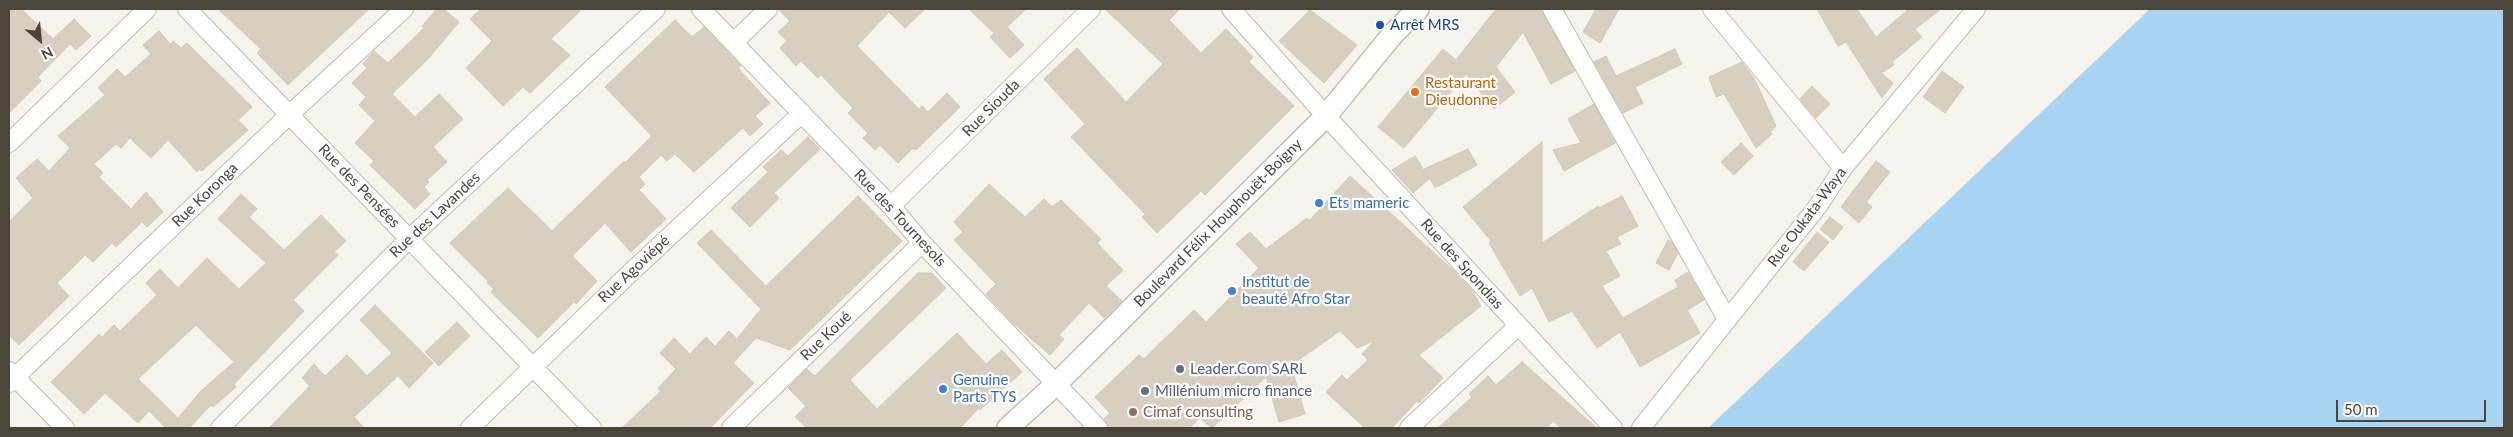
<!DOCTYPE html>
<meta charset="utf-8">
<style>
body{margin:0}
#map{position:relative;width:2513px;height:437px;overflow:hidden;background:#f6f3ec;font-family:Lato,sans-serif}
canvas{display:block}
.frame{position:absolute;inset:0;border:10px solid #4b4439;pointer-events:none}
.north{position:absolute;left:15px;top:15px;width:50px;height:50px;-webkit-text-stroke:4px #fff;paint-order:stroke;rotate:152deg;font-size:14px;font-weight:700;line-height:20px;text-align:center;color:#4b4439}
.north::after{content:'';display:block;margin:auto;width:18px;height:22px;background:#4b4439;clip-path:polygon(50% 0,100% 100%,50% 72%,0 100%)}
.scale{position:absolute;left:2336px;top:400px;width:150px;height:22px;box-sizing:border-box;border:2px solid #4b4439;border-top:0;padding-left:6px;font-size:15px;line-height:18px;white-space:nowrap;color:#4b4439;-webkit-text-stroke:4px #fff;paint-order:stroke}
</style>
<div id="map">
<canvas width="2513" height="437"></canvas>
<div class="frame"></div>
<div class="north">N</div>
<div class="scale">50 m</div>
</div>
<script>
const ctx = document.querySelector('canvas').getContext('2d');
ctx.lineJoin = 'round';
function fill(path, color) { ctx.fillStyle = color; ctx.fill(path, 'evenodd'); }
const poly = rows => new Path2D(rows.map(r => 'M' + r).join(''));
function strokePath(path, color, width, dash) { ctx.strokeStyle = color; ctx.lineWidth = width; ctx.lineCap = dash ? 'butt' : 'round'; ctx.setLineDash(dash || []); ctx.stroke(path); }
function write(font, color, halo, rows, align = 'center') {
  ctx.font = font + ' Lato,sans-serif'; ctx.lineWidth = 4.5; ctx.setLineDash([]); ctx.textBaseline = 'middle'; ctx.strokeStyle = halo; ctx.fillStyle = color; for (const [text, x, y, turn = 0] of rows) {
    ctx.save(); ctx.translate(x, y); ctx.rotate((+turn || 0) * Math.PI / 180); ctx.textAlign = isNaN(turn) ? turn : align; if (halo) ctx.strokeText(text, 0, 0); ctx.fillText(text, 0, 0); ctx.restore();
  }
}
fill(poly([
 [2150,9,2504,9,2504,428,1708,428]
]), '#a9d4f2');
const building = poly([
 [9,9,21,9,53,39,74,19,91,36,76,50,70,44,38,77,41,81,9,113,9,9],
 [218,9,369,9,288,85,257,53,261,49,218,9],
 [437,9,444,9,459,22,428,59,392,94,415,117,439,94,463,119,433,147,447,162,427,180,429,182,424,187,430,194,415,209,370,165,374,161,355,143,375,121,359,105,366,97,352,83,367,68,363,64,374,51,388,63,424,28,422,26,437,9],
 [481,9,582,9,551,39,570,55,530,93,523,87,503,106,466,68,492,41,470,19,481,9],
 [778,9,925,9,905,28,889,12,857,46,919,109,922,106,928,112,947,93,960,107,916,150,913,148,898,163,880,145,875,150,863,138,868,133,848,113,853,108,821,75,818,78,801,61,796,66,780,48,787,41,778,32,790,21,778,9],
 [969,9,1026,9,1007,27,1024,45,1010,58,990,37,994,33,969,9],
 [1105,9,1180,9,1169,20,1201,53,1226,29,1253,57,1249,62,1294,106,1205,195,1201,191,1157,233,1142,217,1145,214,1071,137,1085,124,1044,79,1077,48,1126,102,1163,64,1105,9],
 [1496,9,1541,9,1575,71,1551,84,1523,32,1496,67,1515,92,1494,109,1466,74,1404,148,1378,127,1443,49,1456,60,1496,9],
 [1596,9,1619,9,1600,43,1583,32,1596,9],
 [1817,9,1857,9,1876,37,1909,9,1941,9,1915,29,1922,37,1892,62,1894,65,1881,73,1893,83,1882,98,1846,42,1838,46,1817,9],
 [1310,10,1357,45,1324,83,1279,41,1310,10],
 [675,20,692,37,704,27,741,66,738,68,770,103,755,116,763,124,750,136,743,128,694,172,675,154,667,161,661,155,639,177,645,184,639,190,666,219,631,252,605,223,572,256,597,281,576,304,574,302,538,338,491,292,494,289,487,283,488,281,450,243,508,188,552,231,624,161,625,163,652,136,605,87,675,20],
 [159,31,170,44,173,41,181,48,187,43,252,107,238,120,248,130,202,171,199,169,197,172,168,140,151,158,130,138,121,148,116,144,94,164,103,173,99,177,131,209,146,192,163,212,147,227,142,222,116,247,112,243,93,262,85,255,57,283,69,296,19,345,9,335,9,222,33,198,16,178,37,159,49,171,70,148,58,136,105,95,98,88,117,69,125,77,151,54,143,45,159,31],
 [1675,49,1682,64,1635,87,1643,103,1623,113,1594,62,1606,56,1616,76,1675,49],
 [1742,62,1755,80,1776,126,1770,132,1772,134,1756,148,1724,94,1716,97,1709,77,1742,62],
 [1942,71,1964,87,1945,113,1923,97,1942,71],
 [1812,86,1830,104,1816,118,1800,99,1812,86],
 [1594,104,1615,143,1564,171,1553,150,1581,143,1568,119,1594,104],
 [808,137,820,149,774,193,779,198,750,227,731,208,768,172,763,167,781,150,788,156,808,137],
 [1542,142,1542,243,1598,206,1599,208,1622,196,1638,226,1617,237,1621,244,1606,251,1620,276,1602,286,1623,318,1678,287,1675,280,1688,272,1704,300,1687,310,1700,333,1640,367,1620,332,1597,348,1572,311,1549,322,1532,288,1520,296,1489,243,1491,241,1463,207,1542,142],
 [1741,143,1753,156,1734,175,1721,162,1741,143],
 [1468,149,1477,165,1435,188,1424,169,1468,149],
 [1415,156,1429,179,1413,193,1392,170,1415,156],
 [1876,161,1890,172,1866,202,1872,207,1859,223,1841,207,1876,161],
 [1350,176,1455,272,1473,292,1481,306,1419,355,1443,378,1419,403,1417,401,1392,428,1365,428,1326,392,1342,375,1347,380,1368,360,1362,354,1374,341,1357,348,1340,331,1294,363,1289,358,1305,414,1279,422,1266,377,1212,428,1200,418,1189,428,1108,428,1104,419,1110,413,1095,397,1139,355,1144,359,1194,310,1206,322,1259,268,1236,244,1250,232,1266,249,1307,218,1309,221,1350,176],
 [989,184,1025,217,1044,199,1052,207,1061,200,1101,239,1097,243,1123,270,1106,286,1122,301,1104,318,1089,303,1059,335,1064,339,1050,355,1013,323,986,294,996,284,954,240,963,232,954,222,989,184],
 [241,194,257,209,249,217,284,250,321,215,346,241,334,252,338,255,293,300,304,311,234,384,236,387,213,407,211,405,189,428,166,428,149,411,138,423,105,393,84,414,51,382,99,334,102,337,114,325,120,331,157,295,146,283,160,269,178,288,207,258,239,289,266,263,218,219,241,194],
 [196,325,234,362,201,391,178,418,138,379,196,325],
 [858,196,902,241,790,350,756,338,733,363,754,383,710,428,622,428,661,391,658,388,676,369,660,353,674,338,690,354,706,337,715,346,729,331,737,339,761,309,697,243,711,230,766,286,858,196],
 [1830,217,1843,227,1833,240,1820,229,1830,217],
 [1817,232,1829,242,1804,271,1793,262,1817,232],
 [1668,240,1672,243,1678,253,1669,270,1656,263,1668,240],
 [918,273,932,273,946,288,850,380,877,409,957,333,986,364,1002,350,1022,372,980,410,979,408,960,428,807,428,795,417,806,406,788,388,807,369,815,376,918,273],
 [375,305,433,363,409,388,398,376,354,417,364,428,269,428,310,386,302,378,314,364,325,376,347,355,367,376,392,353,360,320,375,305],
 [457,322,470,336,439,366,425,352,457,322],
 [1522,362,1597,428,1561,428,1553,421,1547,428,1438,428,1472,397,1469,394,1488,376,1496,385,1522,362]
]);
fill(building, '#d8cfc1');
strokePath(building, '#d3c7b4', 1);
const minor = poly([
 [187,9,592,428],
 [701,9,891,206,922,243,1098,428],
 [1231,9,1326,116,1613,428],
 [1552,9,1727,319],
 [1712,9,1843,168],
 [733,43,768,9],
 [9,143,147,9],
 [891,206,1091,9],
 [9,371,65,428],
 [9,383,289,115,404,9],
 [220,428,410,238,656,9],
 [470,428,628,275,802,113],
 [731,428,922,243],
 [1409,428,1518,326],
 [1641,428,1818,206,1843,168,1976,9]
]);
const tertiary = poly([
 [1008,428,1056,384,1326,116,1393,34,1418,9]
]);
strokePath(minor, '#c2bbae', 20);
strokePath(tertiary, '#c2bbae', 24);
strokePath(minor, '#fff', 18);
strokePath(tertiary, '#fff', 21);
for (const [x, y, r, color] of [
 [1380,25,5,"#1a4fb4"],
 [1415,92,5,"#e8710a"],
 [1319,203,5,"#3f7fe0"],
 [1232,291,5,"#3f7fe0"],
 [1180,369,5,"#5c6f8a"],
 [943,389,5,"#3f7fe0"],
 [1145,391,5,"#5c6f8a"],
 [1133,412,5,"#8d6e63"]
]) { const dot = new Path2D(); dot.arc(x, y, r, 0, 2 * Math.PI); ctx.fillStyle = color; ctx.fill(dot); strokePath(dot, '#fff', 2); }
write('15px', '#164399', '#fff', [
 ["Arrêt MRS",1390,25]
], 'left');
write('15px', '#c56008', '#fff', [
 ["Restaurant",1425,83],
 ["Dieudonne",1425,100]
], 'left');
write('15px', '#4b4439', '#fff', [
 ["Rue Siouda",991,108,-45],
 ["Rue des Pensées",359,186,46],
 ["Rue Koronga",205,195,-44],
 ["Rue des Lavandes",435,215,-43],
 ["Rue Oukata-Waya",1807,217,-53],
 ["Rue des Tournesols",900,218,47],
 ["Boulevard Félix Houphouët-Boigny",1218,223,-45],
 ["Rue des Spondias",1462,264,48],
 ["Rue Agoviépé",634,269,-43],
 ["Rue Koué",826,336,-44]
]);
write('15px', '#366cbe', '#fff', [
 ["Ets mameric",1329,203],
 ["Institut de",1242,282],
 ["beauté Afro Star",1242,299],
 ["Genuine",953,380],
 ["Parts TYS",953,397]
], 'left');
write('15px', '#4e5e75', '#fff', [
 ["Leader.Com SARL",1190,369],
 ["Millénium micro finance",1155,391]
], 'left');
write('15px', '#785e54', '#fff', [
 ["Cimaf consulting",1143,412]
], 'left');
</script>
